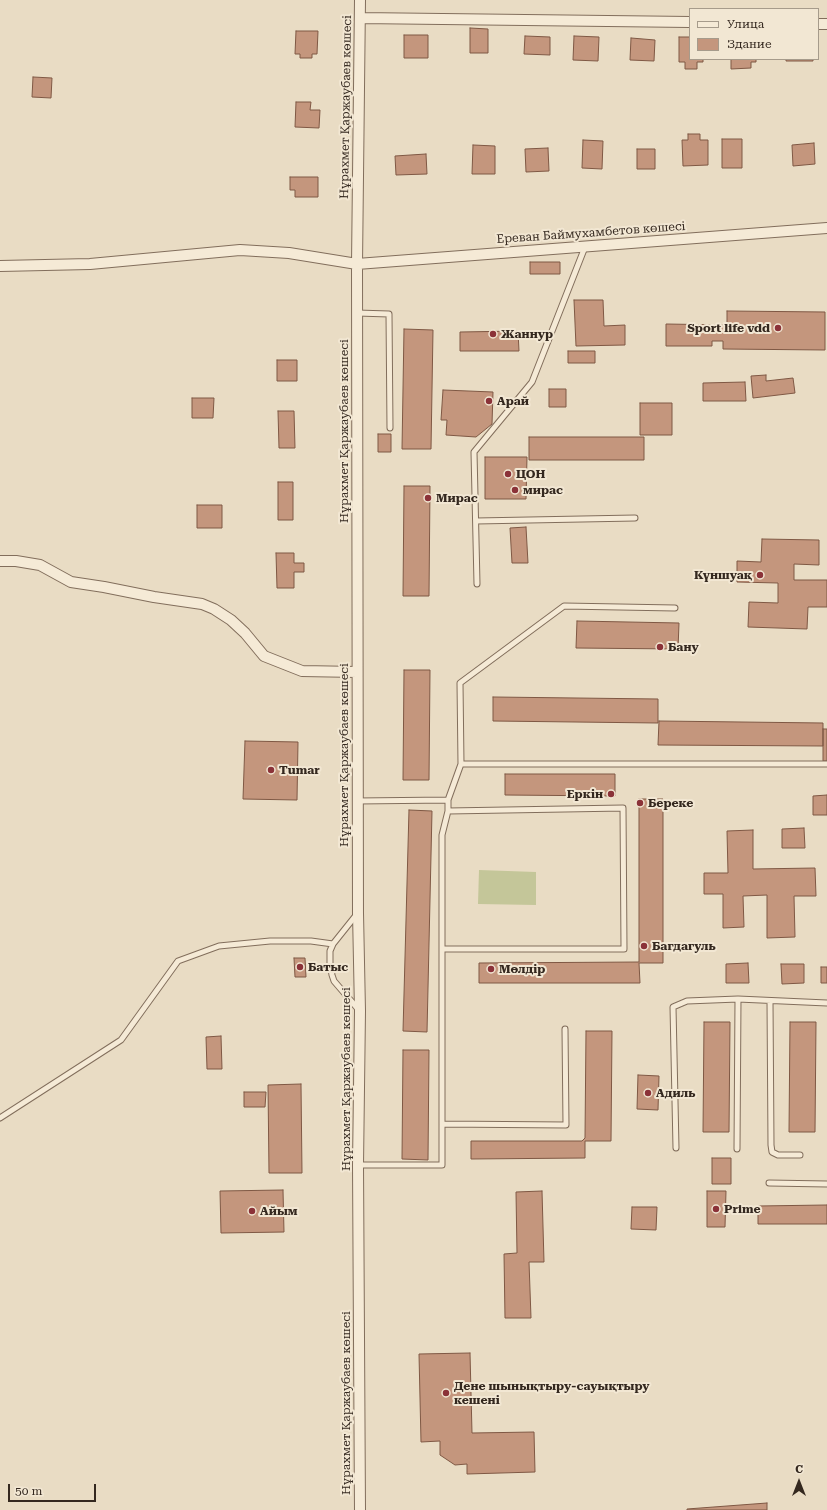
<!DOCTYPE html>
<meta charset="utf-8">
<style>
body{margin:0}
#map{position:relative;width:827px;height:1510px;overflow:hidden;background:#e9dcc4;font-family:"Roboto Serif",serif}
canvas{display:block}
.legend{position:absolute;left:689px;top:8px;width:130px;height:52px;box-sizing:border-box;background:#f2e7d3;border:1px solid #a69b8b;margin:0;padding:5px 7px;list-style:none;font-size:12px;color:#34281f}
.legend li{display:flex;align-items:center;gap:8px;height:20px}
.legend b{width:20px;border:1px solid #a69b8b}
.north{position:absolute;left:779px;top:1462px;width:40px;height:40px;-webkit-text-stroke:3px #f2e7d3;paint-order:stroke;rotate:0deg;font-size:11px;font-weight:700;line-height:16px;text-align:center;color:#34281f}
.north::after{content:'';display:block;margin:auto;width:14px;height:18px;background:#34281f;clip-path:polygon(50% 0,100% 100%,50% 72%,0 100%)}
.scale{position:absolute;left:8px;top:1484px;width:88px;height:18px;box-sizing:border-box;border:2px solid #34281f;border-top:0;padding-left:5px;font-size:12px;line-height:14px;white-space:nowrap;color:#34281f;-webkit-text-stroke:3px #f2e7d3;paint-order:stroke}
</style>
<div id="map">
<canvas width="827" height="1510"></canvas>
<ul class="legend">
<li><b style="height:5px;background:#f5ead6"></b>Улица</li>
<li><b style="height:11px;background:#c4967d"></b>Здание</li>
</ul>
<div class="north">С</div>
<div class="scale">50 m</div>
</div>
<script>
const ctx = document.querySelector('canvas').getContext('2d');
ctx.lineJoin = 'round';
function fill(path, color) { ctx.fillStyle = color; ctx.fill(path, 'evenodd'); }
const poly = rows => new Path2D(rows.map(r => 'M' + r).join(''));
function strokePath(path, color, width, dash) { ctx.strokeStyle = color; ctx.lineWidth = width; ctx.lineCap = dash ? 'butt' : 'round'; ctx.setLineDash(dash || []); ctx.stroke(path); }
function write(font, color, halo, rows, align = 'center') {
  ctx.font = font + ' "Roboto Serif",serif'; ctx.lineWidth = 4; ctx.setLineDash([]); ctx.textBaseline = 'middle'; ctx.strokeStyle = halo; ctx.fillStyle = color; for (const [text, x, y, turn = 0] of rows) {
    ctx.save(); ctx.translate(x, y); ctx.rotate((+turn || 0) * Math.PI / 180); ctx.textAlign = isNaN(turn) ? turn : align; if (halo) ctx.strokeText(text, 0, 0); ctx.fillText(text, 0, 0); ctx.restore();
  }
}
fill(poly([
 [479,870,536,872,536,905,478,904]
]), '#c4c699');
const building = poly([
 [470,28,488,29,488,53,470,53,470,28],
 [296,31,318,31,317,54,312,54,312,58,300,58,300,54,295,54,296,31],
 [404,35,428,35,428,58,404,58,404,35],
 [525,36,550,37,550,55,524,54,525,36],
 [574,36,599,37,598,61,573,60,574,36],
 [679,37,690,37,690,59,703,59,703,62,697,62,697,69,685,69,685,62,679,62,679,37],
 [631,38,655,40,654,61,630,60,631,38],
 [731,59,756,59,756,62,751,62,751,68,731,69,731,59],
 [786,59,813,59,813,61,786,61,786,59],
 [33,77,52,78,51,98,32,97,33,77],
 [296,102,311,102,310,110,320,110,319,128,295,127,296,102],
 [688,134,700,134,700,140,708,140,708,165,683,166,682,140,688,140,688,134],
 [722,139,742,139,742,168,722,168,722,139],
 [583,140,603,141,602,169,582,168,583,140],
 [814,143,815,164,793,166,792,145,814,143],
 [473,145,495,146,495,174,472,174,473,145],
 [548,148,549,171,526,172,525,149,548,148],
 [637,149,655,149,655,169,637,169,637,149],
 [426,154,427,174,396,175,395,156,426,154],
 [290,177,318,177,318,197,295,197,295,190,290,190,290,177],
 [530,262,560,262,560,274,530,274,530,262],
 [574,300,603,300,604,326,625,325,625,345,576,346,574,300],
 [727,311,825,312,825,350,723,349,723,341,712,341,712,346,666,346,666,324,727,325,727,311],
 [404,329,433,330,431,449,402,449,404,329],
 [518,331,519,351,460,351,460,332,518,331],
 [568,351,595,351,595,363,568,363,568,351],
 [277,360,297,360,297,381,277,381,277,360],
 [766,375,766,381,793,378,795,393,753,398,751,376,766,375],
 [745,382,746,401,703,401,703,383,745,382],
 [549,389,566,389,566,407,549,407,549,389],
 [443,390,493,392,492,424,476,437,446,435,447,420,441,420,443,390],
 [192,398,214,398,213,418,192,418,192,398],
 [640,403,672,403,672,435,640,435,640,403],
 [278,411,294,411,295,448,279,448,278,411],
 [378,434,391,434,391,452,378,452,378,434],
 [529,437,644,437,644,460,529,460,529,437],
 [485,457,527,457,526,499,485,499,485,457],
 [278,482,293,482,293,520,278,520,278,482],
 [404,486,430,486,429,596,403,596,404,486],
 [197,505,222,505,222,528,197,528,197,505],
 [526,527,528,563,512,563,510,528,526,527],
 [762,539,819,540,819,565,794,564,794,580,827,580,827,607,808,607,807,629,748,627,749,602,778,603,778,583,737,582,737,561,761,562,762,539],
 [276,553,294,553,294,563,304,563,304,572,294,572,294,588,277,588,276,553],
 [577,621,679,623,678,649,576,648,577,621],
 [404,670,430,670,429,780,403,780,404,670],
 [493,697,658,699,658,723,493,721,493,697],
 [659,721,823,723,823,746,658,745,659,721],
 [823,729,827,729,827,761,823,761,823,729],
 [245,741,298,742,297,800,243,799,245,741],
 [505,774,615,774,615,796,505,795,505,774],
 [827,795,827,815,813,815,813,796,827,795],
 [639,799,663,799,663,963,639,963,640,983,479,983,479,963,639,962,639,799],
 [409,810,432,811,427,1032,403,1031,409,810],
 [804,828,805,848,782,848,782,829,804,828],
 [753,830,753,869,815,868,816,896,794,896,795,937,767,938,767,895,743,896,744,927,723,928,723,894,704,894,704,873,728,873,727,831,753,830],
 [294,958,305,958,306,977,295,977,294,958],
 [748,963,749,983,726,983,726,964,748,963],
 [781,964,804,964,804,983,782,984,781,964],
 [821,967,827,967,827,983,821,983,821,967],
 [704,1022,730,1022,729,1132,703,1132,704,1022],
 [790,1022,816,1022,815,1132,789,1132,790,1022],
 [586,1031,612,1031,611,1141,585,1141,585,1158,471,1159,471,1141,582,1141,585,1138,586,1031],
 [221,1036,222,1069,207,1069,206,1037,221,1036],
 [403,1050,429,1050,428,1160,402,1159,403,1050],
 [638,1075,659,1076,658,1110,637,1109,638,1075],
 [301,1084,302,1173,269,1173,268,1085,301,1084],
 [244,1092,266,1092,265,1107,244,1107,244,1092],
 [712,1158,731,1158,731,1184,712,1184,712,1158],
 [283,1190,284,1232,221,1233,220,1191,283,1190],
 [542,1191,544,1262,529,1262,531,1318,505,1318,504,1254,517,1253,516,1192,542,1191],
 [707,1191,726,1191,725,1227,707,1227,707,1191],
 [827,1205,827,1224,758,1224,758,1206,827,1205],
 [632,1207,657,1207,656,1230,631,1229,632,1207],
 [470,1353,472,1433,534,1432,535,1472,467,1474,467,1464,455,1465,440,1455,440,1441,421,1442,419,1354,470,1353],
 [767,1503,767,1510,687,1510,687,1509,767,1503]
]);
fill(building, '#c4967d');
strokePath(building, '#7f5844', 1);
const service = poly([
 [357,313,389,314,390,428],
 [476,521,635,518],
 [477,584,474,452,532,382,585,247],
 [461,764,827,764],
 [448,800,461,764,460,683,564,606,675,608],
 [357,801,448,800,448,811,442,835,442,1165,358,1165],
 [357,914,333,944,330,951,330,963,332,975,334,981,358,1009],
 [442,949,624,949,623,808,448,811],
 [770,1001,771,1145,772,1152,778,1155,800,1155],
 [0,1118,121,1040,178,961,219,946,270,941,311,941,333,944],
 [442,1124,566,1125,565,1029],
 [676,1148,673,1007,687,1001,738,999,827,1003],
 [737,1149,738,999],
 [769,1183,827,1184]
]);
const minor = poly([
 [360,18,690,22],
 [818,24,827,24],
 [0,266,90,264,240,250,289,253,357,264,827,228],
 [0,561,16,561,40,565,71,582,104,587,154,597,202,604,214,609,231,620,245,633,264,656,302,671,357,672],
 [360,1510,358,1165,360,1011,358,913,357,264,360,0]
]);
strokePath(service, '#826e5c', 7);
strokePath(minor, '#826e5c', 12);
strokePath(service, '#f5ead6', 5);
strokePath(minor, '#f5ead6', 10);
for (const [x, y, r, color] of [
 [778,328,4,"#8b3238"],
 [493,334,4,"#8b3238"],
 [489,401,4,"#8b3238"],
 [508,474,4,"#8b3238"],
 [515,490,4,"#8b3238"],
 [428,498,4,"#8b3238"],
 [760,575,4,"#8b3238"],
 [660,647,4,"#8b3238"],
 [271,770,4,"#8b3238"],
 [611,794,4,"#8b3238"],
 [640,803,4,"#8b3238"],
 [644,946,4,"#8b3238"],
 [300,967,4,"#8b3238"],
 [491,969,4,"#8b3238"],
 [648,1093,4,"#8b3238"],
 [716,1209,4,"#8b3238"],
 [252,1211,4,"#8b3238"],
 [446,1393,4,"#8b3238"]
]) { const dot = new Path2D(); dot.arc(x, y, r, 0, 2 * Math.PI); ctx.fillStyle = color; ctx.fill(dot); strokePath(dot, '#f2e7d3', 1.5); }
write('12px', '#34281f', '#f2e7d3', [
 ["Нұрахмет Қаржаубаев көшесі",346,107,-89],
 ["Ереван Баймухамбетов көшесі",591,233,-4],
 ["Нұрахмет Қаржаубаев көшесі",344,431,-90],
 ["Нұрахмет Қаржаубаев көшесі",344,755,-90],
 ["Нұрахмет Қаржаубаев көшесі",346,1079,-90],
 ["Нұрахмет Қаржаубаев көшесі",346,1403,-90]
]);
write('bold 12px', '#34281f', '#f2e7d3', [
 ["Sport life vdd",770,328,"right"],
 ["Жаннур",501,334],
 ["Арай",497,401],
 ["ЦОН",516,474],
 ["мирас",523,490],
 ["Мирас",436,498],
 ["Күншуақ",752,575,"right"],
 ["Бану",668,647],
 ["Tumar",279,770],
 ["Еркін",603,794,"right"],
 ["Береке",648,803],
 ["Багдагуль",652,946],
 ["Батыс",308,967],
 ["Мөлдір",499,969],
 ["Адиль",656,1093],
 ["Prime",724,1209],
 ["Айым",260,1211],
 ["Дене шынықтыру-сауықтыру",454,1386],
 ["кешені",454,1400]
], 'left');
</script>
